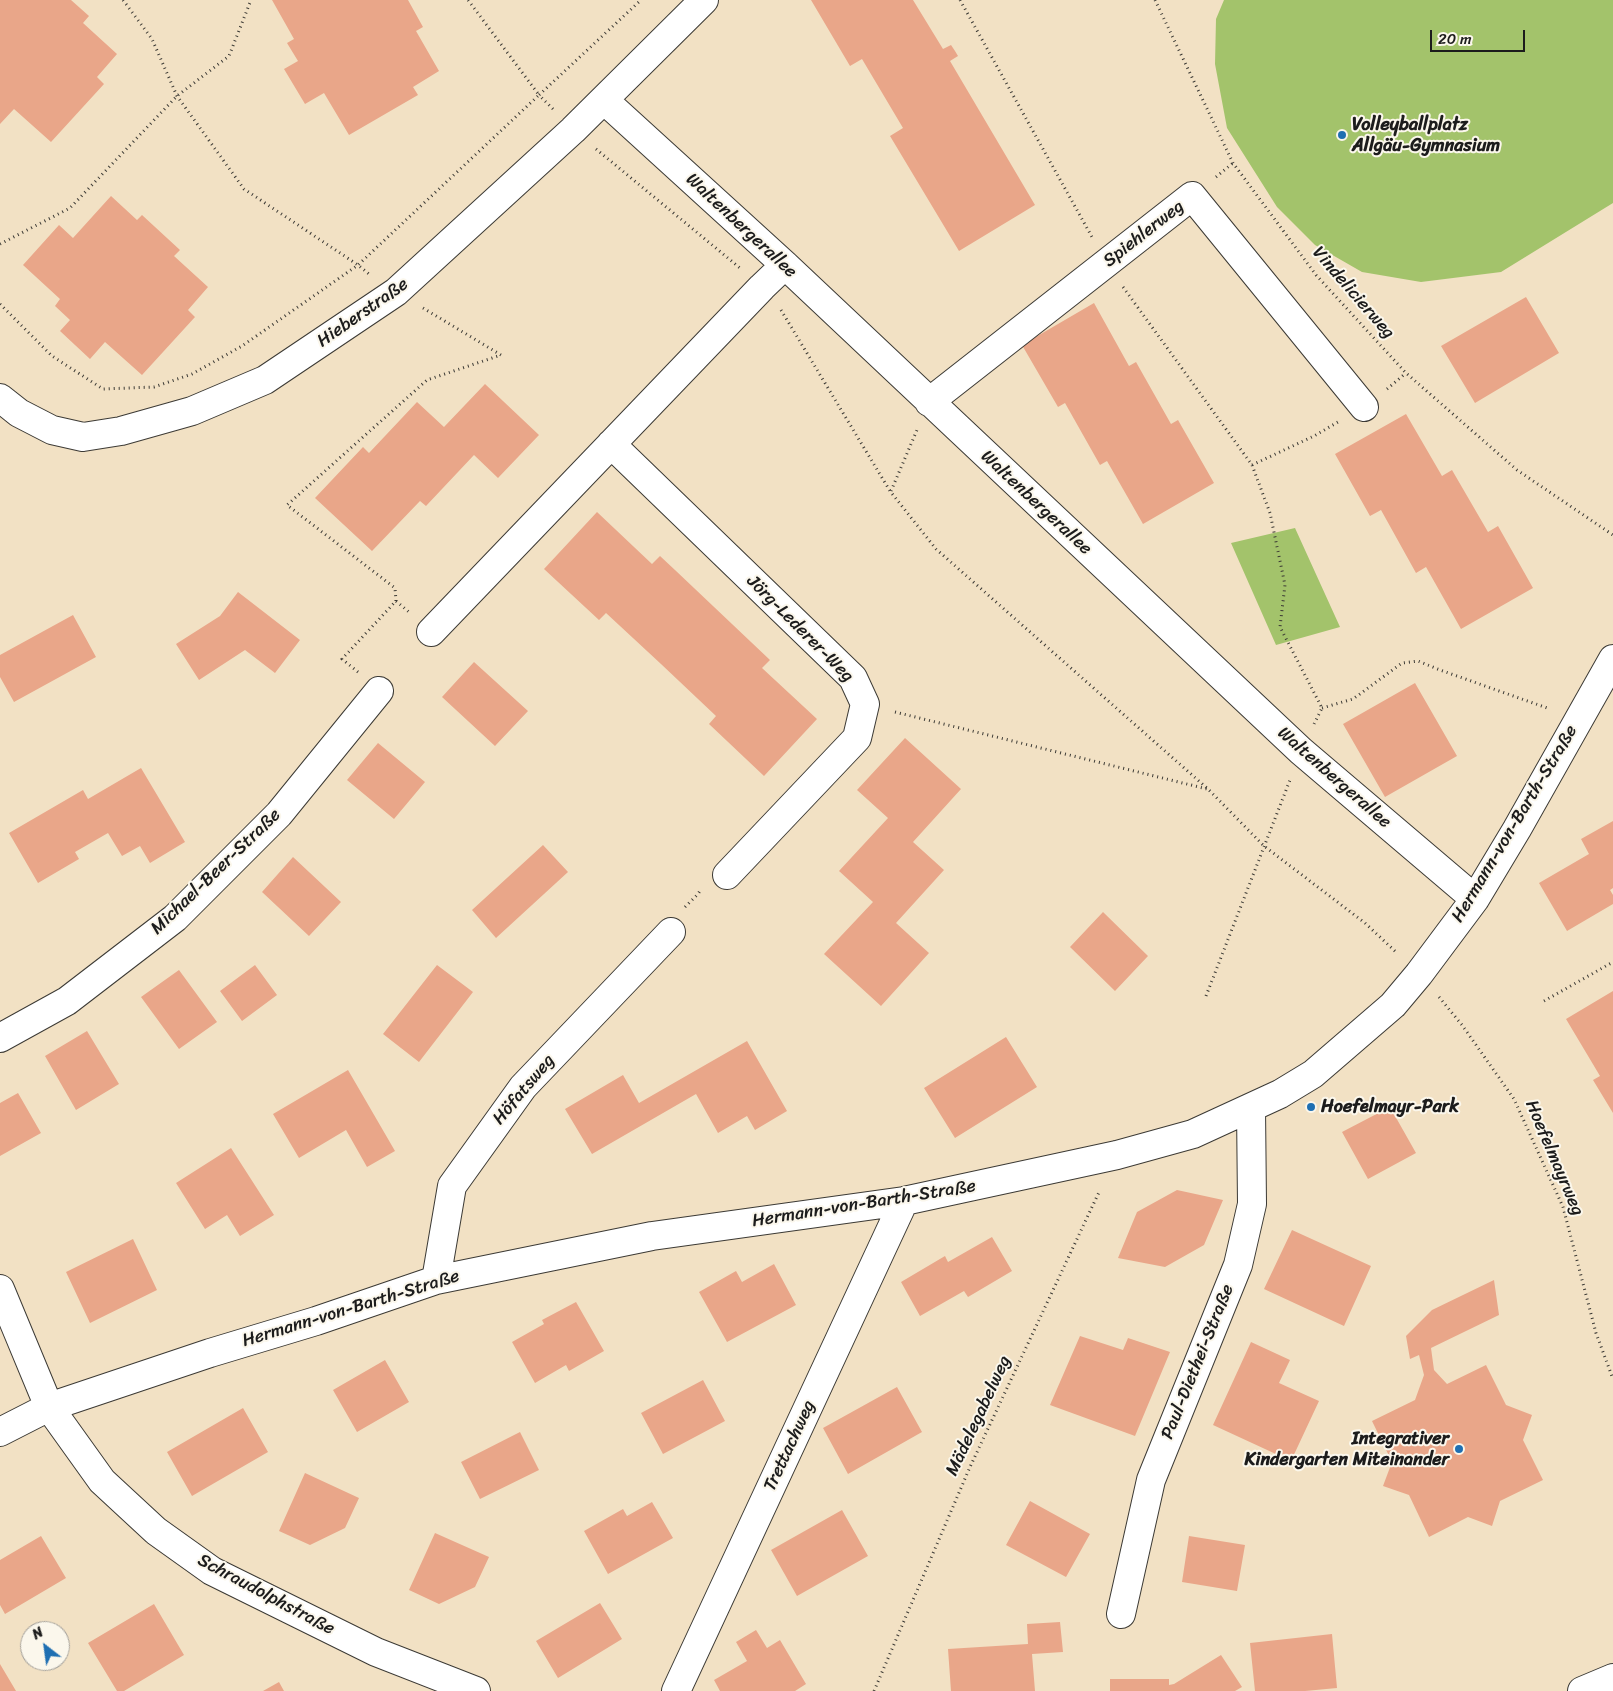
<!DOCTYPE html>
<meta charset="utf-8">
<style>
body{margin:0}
#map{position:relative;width:1613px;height:1691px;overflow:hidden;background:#f2e1c4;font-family:Sriracha,sans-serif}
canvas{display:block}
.north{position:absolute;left:20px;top:1621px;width:50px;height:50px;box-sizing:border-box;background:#fbf7ec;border:1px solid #a29f99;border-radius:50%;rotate:330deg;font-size:14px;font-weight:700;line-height:20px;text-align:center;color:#1c1c1c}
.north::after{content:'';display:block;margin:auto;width:18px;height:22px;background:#1f6fb2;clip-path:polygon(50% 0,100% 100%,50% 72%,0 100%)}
.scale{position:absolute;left:1430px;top:30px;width:95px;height:22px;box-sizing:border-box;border:2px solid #1c1c1c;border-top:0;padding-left:6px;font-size:15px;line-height:18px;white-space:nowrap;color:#1c1c1c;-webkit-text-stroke:4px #fbf7ec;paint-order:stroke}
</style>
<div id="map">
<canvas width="1613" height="1691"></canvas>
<div class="north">N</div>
<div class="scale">20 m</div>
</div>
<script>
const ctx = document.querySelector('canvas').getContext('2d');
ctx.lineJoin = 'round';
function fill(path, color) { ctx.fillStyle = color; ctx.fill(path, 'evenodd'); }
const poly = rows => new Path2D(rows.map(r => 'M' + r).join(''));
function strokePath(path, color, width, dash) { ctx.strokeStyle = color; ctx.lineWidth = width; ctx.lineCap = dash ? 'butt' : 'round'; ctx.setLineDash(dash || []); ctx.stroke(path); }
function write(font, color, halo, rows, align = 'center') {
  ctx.font = font + ' Sriracha,sans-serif'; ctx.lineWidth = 4; ctx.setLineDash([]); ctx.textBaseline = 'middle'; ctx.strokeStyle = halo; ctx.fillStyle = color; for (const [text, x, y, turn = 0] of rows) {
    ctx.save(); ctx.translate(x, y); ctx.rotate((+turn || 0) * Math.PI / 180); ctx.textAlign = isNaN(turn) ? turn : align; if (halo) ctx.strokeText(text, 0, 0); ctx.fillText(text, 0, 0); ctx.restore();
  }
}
fill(poly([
 [1224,0,1613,0,1613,203,1501,272,1421,282,1362,272,1315,245,1277,207,1227,128,1215,64,1216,19],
 [1295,528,1340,627,1276,645,1231,543]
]), '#a3c36b');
fill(poly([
 [0,0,71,0,89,16,83,23,117,54,97,77,104,84,51,142,14,109,0,124],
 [272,0,408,0,423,27,416,31,439,71,413,87,418,95,349,135,324,93,305,104,284,69,298,61,287,43,294,39],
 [811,0,913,0,943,49,951,45,955,51,958,56,950,61,1035,205,959,251,890,136,903,128,862,59,850,66],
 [111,196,137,220,142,215,180,250,174,256,208,287,188,310,195,317,142,375,105,342,90,359,60,331,70,320,55,306,60,299,23,265,59,225,73,238],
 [1526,297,1559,353,1475,403,1441,346],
 [1094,303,1129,366,1136,362,1171,424,1178,420,1214,483,1143,524,1107,461,1100,465,1065,403,1058,407,1022,345],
 [485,384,539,435,498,478,474,455,426,506,420,501,372,551,315,498,363,447,369,453,417,402,444,427],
 [1406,414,1442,476,1452,470,1488,532,1498,526,1533,588,1461,629,1426,567,1416,573,1381,510,1370,516,1335,454],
 [597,512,652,564,660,556,675,570,770,660,762,668,817,719,764,776,709,724,716,716,661,664,606,613,599,620,544,569],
 [238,592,300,640,275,673,245,650,199,680,176,644,220,616],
 [73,615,96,657,14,702,0,677,0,655],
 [474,662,528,711,495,746,442,697],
 [1415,683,1457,756,1385,797,1343,724],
 [905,738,961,789,913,842,944,870,896,923,929,953,881,1006,824,954,873,902,839,871,888,818,857,790],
 [378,743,425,782,394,819,347,780],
 [141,768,185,842,150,863,140,846,122,856,108,833,75,852,79,859,38,883,9,833,83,790,88,799],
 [1613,821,1613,888,1610,890,1613,895,1613,904,1567,931,1539,883,1589,854,1581,839],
 [543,845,568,872,496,938,472,910],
 [293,857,341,902,309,936,262,892],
 [1103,912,1148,956,1115,991,1070,947],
 [255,965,277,995,242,1021,220,991],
 [437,965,473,992,419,1062,383,1034],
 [179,970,217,1022,179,1049,141,997],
 [1613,991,1613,1113,1593,1080,1600,1076,1566,1019],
 [87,1031,119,1084,76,1110,45,1056],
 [1006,1037,1037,1087,955,1138,924,1088],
 [747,1041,787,1111,755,1130,747,1116,718,1133,696,1094,592,1154,565,1109,623,1075,639,1103],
 [348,1070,395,1151,367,1167,346,1130,299,1158,273,1114],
 [18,1093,41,1133,0,1156,0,1103],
 [1390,1107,1416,1153,1368,1179,1342,1132],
 [231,1148,274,1215,240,1236,227,1215,205,1229,176,1183],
 [1177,1190,1223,1200,1204,1245,1165,1267,1118,1258,1137,1212],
 [1292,1230,1371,1266,1344,1326,1264,1289],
 [992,1237,1012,1271,968,1297,964,1291,920,1316,901,1282,945,1256,948,1262],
 [133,1239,157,1290,90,1323,66,1272],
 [774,1264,796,1305,727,1342,699,1292,736,1271,742,1282],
 [1494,1280,1499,1315,1431,1348,1434,1370,1447,1384,1486,1365,1506,1405,1532,1415,1523,1440,1543,1480,1500,1501,1492,1526,1468,1517,1429,1537,1409,1495,1383,1486,1392,1462,1372,1421,1415,1400,1424,1375,1419,1355,1410,1359,1406,1336,1432,1310],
 [576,1302,604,1351,569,1371,566,1365,535,1383,512,1342,544,1324,542,1320],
 [1080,1336,1123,1350,1128,1338,1170,1352,1135,1436,1050,1405],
 [1251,1342,1290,1360,1279,1383,1319,1401,1291,1461,1213,1425],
 [385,1360,409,1402,357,1432,333,1390],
 [703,1380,725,1421,663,1454,641,1413],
 [897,1387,922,1432,848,1474,823,1428],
 [243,1408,268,1452,192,1496,167,1452],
 [520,1432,539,1470,480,1499,461,1462],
 [305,1473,359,1498,345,1528,310,1545,279,1531],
 [1030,1501,1090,1534,1066,1577,1006,1545],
 [652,1502,673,1538,608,1574,584,1531,623,1509,627,1516],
 [842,1510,868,1556,797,1596,771,1550],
 [435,1533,489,1557,475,1587,439,1604,409,1590],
 [41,1536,66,1578,5,1614,0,1605,0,1560],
 [1189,1536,1245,1545,1237,1591,1182,1582],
 [600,1603,622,1639,558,1678,536,1641],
 [154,1604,184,1655,124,1691,117,1691,88,1643],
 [1060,1622,1063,1652,1032,1654,1035,1691,951,1691,948,1649,1028,1644,1027,1624],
 [756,1630,767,1648,780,1640,806,1684,795,1691,720,1691,714,1680,747,1661,736,1642],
 [1332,1634,1337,1688,1305,1691,1255,1691,1250,1643],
 [1221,1655,1242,1687,1235,1691,1110,1691,1110,1679,1169,1679,1169,1685,1174,1684],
 [0,1664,16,1691,0,1691],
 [279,1682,284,1691,263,1691]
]), '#e9a689');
const minor = poly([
 [604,100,785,265,1301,751,1475,899],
 [0,398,19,413,52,430,83,437,121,431,192,411,265,380,396,292,573,130,704,0],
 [929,402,1192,196,1364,407],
 [611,444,853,678,865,704,857,738,727,875],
 [431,632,762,287,785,265],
 [0,1038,67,1001,175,918,279,814,379,691],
 [436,1280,452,1186,523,1087,671,932],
 [0,1289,49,1407,102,1481,156,1531,212,1571,376,1652,476,1691],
 [0,1432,49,1407,210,1353,316,1321,436,1280,652,1236,904,1201,1117,1155,1193,1134,1280,1094,1313,1074,1393,1005,1419,974,1475,899,1517,829,1613,659],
 [1121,1614,1151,1480,1238,1265,1252,1204,1251,1108],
 [676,1691,904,1201],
 [1582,1691,1613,1678]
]);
strokePath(minor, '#3c3a35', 30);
strokePath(poly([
 [123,0,152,39,177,96,244,189,358,265,369,274],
 [960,0,1092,237],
 [1155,0,1233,163,1316,275,1406,373,1517,470,1613,535],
 [553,109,539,95,641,0],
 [596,149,740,268],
 [1216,177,1233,163],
 [0,244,70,208,177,96,229,56,251,0],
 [1123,287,1252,465,1270,513,1285,585,1280,627,1322,708,1314,724],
 [0,304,52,356,103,389,154,387,192,374,242,346,358,265,539,95,468,0],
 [423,308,501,355],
 [781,310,890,491,936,549,1208,789,1264,846,1365,923,1397,953],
 [1387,389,1406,373],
 [1252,465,1314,436,1338,422],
 [891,491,917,430],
 [396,601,395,588,287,505,427,380,501,355],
 [358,672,342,659,396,601,409,612],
 [1322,708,1353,699,1402,663,1418,661,1440,670,1550,709],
 [895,712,1207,789],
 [685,907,698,894,701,889],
 [1206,996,1290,780],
 [1439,997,1462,1025,1514,1099,1563,1207,1596,1333,1613,1379],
 [1544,1001,1613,962],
 [874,1691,970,1467,1100,1190]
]), '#3c3a35', 3, [1, 4]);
strokePath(minor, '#fff', 28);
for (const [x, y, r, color] of [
 [1342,135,5,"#1f6fb2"],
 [1311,1107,5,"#1f6fb2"],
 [1459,1449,5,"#1f6fb2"]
]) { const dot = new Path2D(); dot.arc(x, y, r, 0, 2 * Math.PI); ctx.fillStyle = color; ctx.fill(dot); strokePath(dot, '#fbf7ec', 2); }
write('bold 18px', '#1c1c1c', '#fbf7ec', [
 ["Volleyballplatz",1352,125],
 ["Allgäu-Gymnasium",1352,146],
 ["Hoefelmayr-Park",1321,1107],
 ["Integrativer",1449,1439,"right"],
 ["Kindergarten Miteinander",1449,1460,"right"]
], 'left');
write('18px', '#1c1c1c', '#fbf7ec', [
 ["Waltenbergerallee",741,226,43],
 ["Spiehlerweg",1144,234,-38],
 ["Vindelicierweg",1353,293,49],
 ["Hieberstraße",363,313,-35],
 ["Waltenbergerallee",1036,503,43],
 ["Jörg-Lederer-Weg",800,629,45],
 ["Waltenbergerallee",1334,778,41],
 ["Hermann-von-Barth-Straße",1515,824,-59],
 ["Michael-Beer-Straße",216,872,-44],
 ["Höfatsweg",524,1090,-50],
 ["Hoefelmayrweg",1554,1158,67],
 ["Hermann-von-Barth-Straße",864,1204,-9],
 ["Hermann-von-Barth-Straße",351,1309,-17],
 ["Paul-Diethei-Straße",1198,1362,-68],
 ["Mädelegabelweg",979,1416,-65],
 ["Trettachweg",790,1446,-65],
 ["Schraudolphstraße",266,1595,28]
]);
</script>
